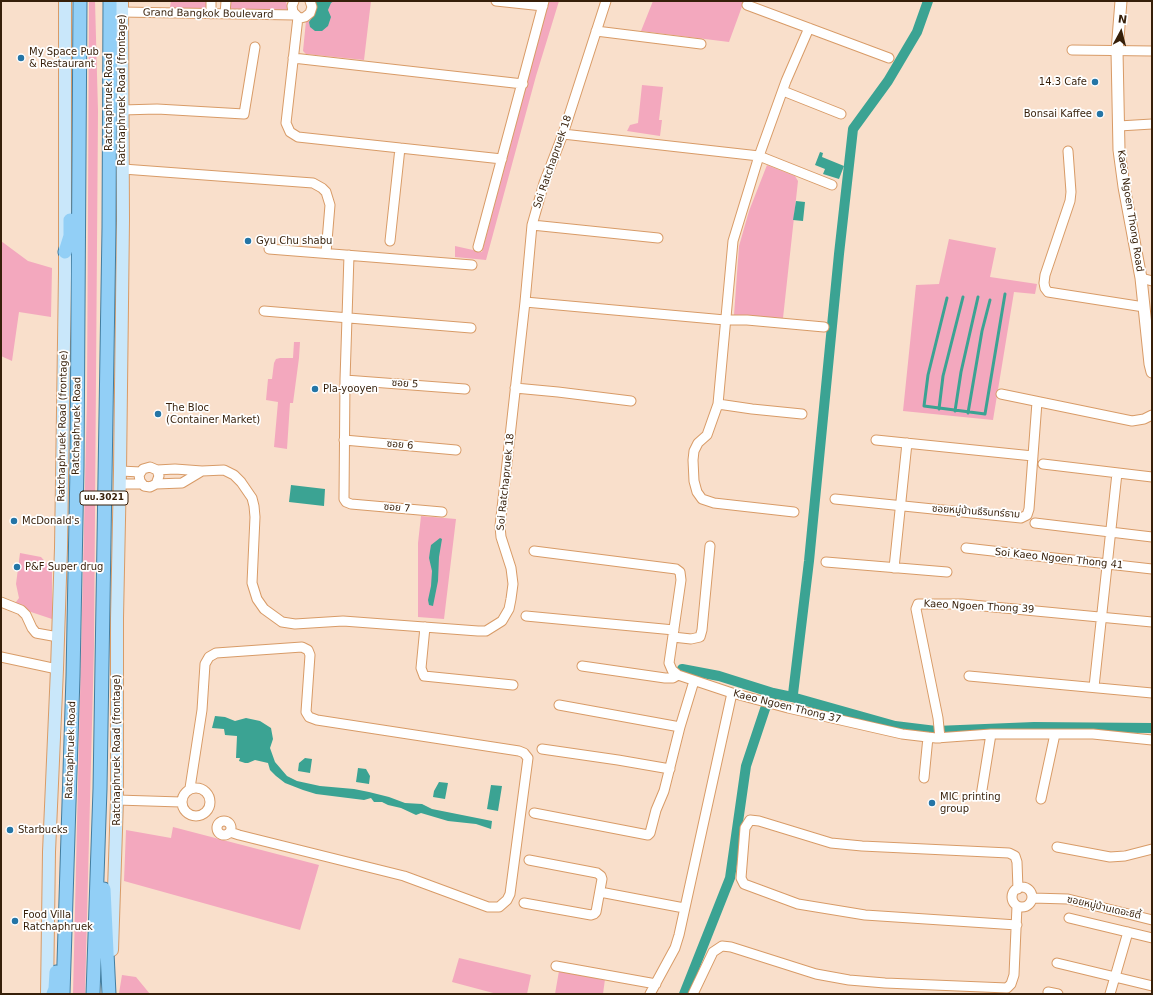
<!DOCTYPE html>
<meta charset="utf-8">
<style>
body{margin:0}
#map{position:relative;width:1153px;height:995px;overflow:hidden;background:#f9dfcb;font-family:"DejaVu Sans",sans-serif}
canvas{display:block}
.frame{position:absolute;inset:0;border:2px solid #361f09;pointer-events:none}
.north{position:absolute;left:1101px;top:12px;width:40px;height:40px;-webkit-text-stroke:3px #fff;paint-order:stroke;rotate:7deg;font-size:11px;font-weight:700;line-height:16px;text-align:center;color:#361f09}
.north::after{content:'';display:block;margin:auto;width:14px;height:18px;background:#361f09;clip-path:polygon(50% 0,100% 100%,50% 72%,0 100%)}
</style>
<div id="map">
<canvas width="1153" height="995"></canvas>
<div class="frame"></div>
<div class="north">N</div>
</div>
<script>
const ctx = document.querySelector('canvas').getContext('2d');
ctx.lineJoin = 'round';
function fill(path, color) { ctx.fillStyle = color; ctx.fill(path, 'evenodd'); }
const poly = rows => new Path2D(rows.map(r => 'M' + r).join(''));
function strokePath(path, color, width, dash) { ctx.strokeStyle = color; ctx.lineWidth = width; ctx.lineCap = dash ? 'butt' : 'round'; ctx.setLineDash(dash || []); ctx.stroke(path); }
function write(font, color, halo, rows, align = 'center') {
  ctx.font = font + ' "DejaVu Sans","Noto Sans Thai",sans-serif'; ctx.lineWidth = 3.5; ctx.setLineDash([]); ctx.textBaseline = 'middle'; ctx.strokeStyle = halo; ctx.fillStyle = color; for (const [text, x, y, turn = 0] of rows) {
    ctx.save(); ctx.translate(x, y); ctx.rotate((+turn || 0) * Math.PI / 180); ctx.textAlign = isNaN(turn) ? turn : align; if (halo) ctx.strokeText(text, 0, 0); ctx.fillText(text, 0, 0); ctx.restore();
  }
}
fill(poly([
 [89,1,95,1,98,111,94,646,85,994,73,994,87,399],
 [171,1,208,1,208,10,172,10,170,7],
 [231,1,286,2,288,8,287,11,232,10,230,7],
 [313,1,371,1,364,60,306,54,303,51,306,21],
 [549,1,559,1,536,76,486,260,455,257,455,246,482,252],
 [653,1,744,1,729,42,641,31],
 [642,85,663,87,659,120,662,120,660,136,627,131,630,125,638,123],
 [767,165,795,176,798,181,783,318,734,315,739,246,749,211],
 [949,239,996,248,990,277,1037,284,1035,294,1014,292,993,420,903,411,916,285,939,284],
 [1,241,28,261,52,268,51,317,19,312,12,361,1,356],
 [294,342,300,342,299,358,293,403,290,403,287,449,274,447,278,402,266,400,268,379,272,379,274,363,276,359,280,358,293,358],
 [421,516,456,519,444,619,418,617,418,543],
 [20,553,41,557,52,569,52,619,16,607,16,602,19,598,16,584],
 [173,827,319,865,300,930,124,881,126,830,171,838],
 [459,958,531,975,527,994,497,994,452,982],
 [559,971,605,979,603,994,555,994],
 [122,975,136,977,150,994,120,994,119,993]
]), '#f3a8be');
fill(poly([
 [316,1,334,1,331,3,328,10,331,17,328,26,322,31,315,31,310,27,309,22,316,12],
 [820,152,823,153,822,157,844,166,839,179,823,174,825,169,815,165],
 [796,201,805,202,803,221,793,220],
 [291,485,325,489,324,506,289,502],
 [440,538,442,539,439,557,438,581,433,606,429,605,428,600,431,586,432,571,429,558,430,551,431,545],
 [215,716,225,717,235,721,246,718,260,721,271,728,273,739,270,748,275,762,287,776,297,781,320,786,354,789,369,792,389,797,405,803,422,804,432,809,492,821,491,829,476,824,448,821,421,813,416,815,401,808,388,805,382,802,374,802,371,798,364,800,316,794,303,790,285,783,276,776,270,770,268,763,255,760,248,763,245,763,239,761,240,758,236,758,237,736,225,735,224,729,212,728],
 [305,758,312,759,310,773,298,771,299,763],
 [358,768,366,769,370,776,369,784,356,782],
 [439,782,448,783,445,799,433,797,434,791],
 [491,785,502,786,498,811,487,809]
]), '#3ba393');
strokePath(poly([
 [947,298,928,375,924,406,985,414,1005,294],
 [939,409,943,376,963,297],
 [955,411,961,372,978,297],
 [968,413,982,331,990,300]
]), '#3ba393', 3);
strokePath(poly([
 [682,669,719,676,773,693],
 [792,697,895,726,936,731,1034,727,1152,728],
 [684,994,730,878,746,766,765,709,773,693,792,697,793,694,809,561,839,254,853,129,888,81,917,32,928,1]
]), '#3ba393', 10);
const minor = poly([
 [294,1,292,6,293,12,298,17,301,18,305,17,310,13,312,7,310,1],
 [496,1,543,6],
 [747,5,889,58],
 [121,12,295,15],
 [211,14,211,1],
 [225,14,226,1],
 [298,17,286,123,290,132,298,137,502,159],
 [596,31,701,44],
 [1072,50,1152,51],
 [293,58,523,84],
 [783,91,841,114],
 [122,110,157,109,244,114,255,47],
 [1119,126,1152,124],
 [563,134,759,156,832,185],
 [1068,151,1071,192,1070,201,1045,275,1044,283,1045,288,1048,292,1144,307],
 [123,169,313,183,322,188,326,192,330,205,326,253],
 [532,225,658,238],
 [390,241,400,148],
 [478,247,544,1],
 [269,249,472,265],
 [349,255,345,380,344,499,346,502,351,504,442,512],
 [1141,278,1152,281],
 [525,302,725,320,747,320,824,327],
 [264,311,471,328],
 [345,380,465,389],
 [515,388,558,392,631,401],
 [1001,394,1132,421,1144,419,1152,415],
 [718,404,752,409,802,414],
 [344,440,456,450],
 [876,440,1033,456],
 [1043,464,1152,477],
 [157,470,175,469,202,471,224,470,234,475,241,482,252,498,254,506,255,517,252,583,257,599,264,609,282,622,295,624,343,621,478,631,486,631,502,621,509,609,511,599,513,584,511,568,501,537,500,526,525,302,532,225,544,183,563,134,606,1],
 [120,471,141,472],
 [120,484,142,484],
 [156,484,159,476,157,470,150,467,143,469,139,475,140,481,144,486,150,487,156,484,182,483,202,471],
 [835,499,1021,518,1027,515,1029,509,1037,402],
 [794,512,714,503,702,499,697,492,694,481,693,460,694,451,698,443,707,435,718,404,733,241,759,156,786,81,809,28],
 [1035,523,1152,537],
 [966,548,1152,569],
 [534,551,676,569,680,572,681,580,669,663,672,670,678,675,732,693,788,708,902,734,936,738,991,734,1093,734,1152,740],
 [826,562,947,572],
 [894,568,907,443],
 [1,602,21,610,26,615,32,628,36,633,58,637],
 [526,616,674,630],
 [425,627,421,668,424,676,513,685],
 [673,637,691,639,700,637,702,630,710,546],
 [1,657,57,669],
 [582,666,665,678,673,678,678,675],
 [969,676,1152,693],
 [1094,687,1117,473],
 [559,705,680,727],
 [940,738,938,718,916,609,918,604,962,604,1152,622],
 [542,749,618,760,670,769],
 [924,778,928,737],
 '182 802a14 14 0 1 1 28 0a14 14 0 1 1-28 0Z',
 [190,788,202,710,205,664,209,657,216,653,302,647,308,650,310,655,306,712,309,717,317,720,519,751,524,753,528,758,510,894,507,900,499,907,488,907,404,876,239,835,230,832],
 [981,796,991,734],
 [1041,799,1055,734],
 [117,800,181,802],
 [534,813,648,835,650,833,656,810,664,791,680,727,694,681],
 '217 828a7 7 0 1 1 14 0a7 7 0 1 1-14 0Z',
 [1057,847,1110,857,1125,856,1152,849],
 '1012 897a10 10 0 1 1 20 0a10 10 0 1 1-20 0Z',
 [600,892,684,908],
 [1032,898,1068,899,1152,920],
 [524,903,591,915,594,914,596,912,602,879,601,876,597,873,529,860],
 [1069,918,1152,938],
 [1017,925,865,915,798,904,744,884,741,878,745,828,750,820,759,821,831,843,862,846,1009,853,1015,856,1017,862,1018,889],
 [1057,963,1152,986],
 [556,966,656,984],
 [1048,992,1058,994],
 [650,994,675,948,679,935,732,693],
 [693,994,713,952,722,946,731,947,816,974,849,980,885,983,1007,988,1011,984,1014,975,1017,906],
 [1110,994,1128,932]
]);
const tertiary = poly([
 [1121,1,1117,51,1119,150,1124,187,1141,278,1150,364,1152,372]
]);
const secondary = poly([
 [112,950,117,800,117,618,120,471,123,220,122,1],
 [47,994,49,852,57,669,61,548,65,273,65,1]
]);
const primary = poly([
 [65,252,70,236,70,220],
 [104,889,109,994],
 [53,994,55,989,56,972],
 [63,994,73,676,77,467,80,1],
 [93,994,100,789,109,228,110,1]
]);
strokePath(minor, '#d89b67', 11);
strokePath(tertiary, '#d89b67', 13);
strokePath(secondary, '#d89b67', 14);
strokePath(primary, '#437d9f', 15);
strokePath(minor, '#fff', 9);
strokePath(tertiary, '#fff', 11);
strokePath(secondary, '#c9e7fa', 12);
strokePath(primary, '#92cff6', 13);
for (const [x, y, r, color] of [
 [21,58,4,"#2475a6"],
 [1095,82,4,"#2475a6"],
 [1100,114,4,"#2475a6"],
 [248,241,4,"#2475a6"],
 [315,389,4,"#2475a6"],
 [158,414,4,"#2475a6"],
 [14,521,4,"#2475a6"],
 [17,567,4,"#2475a6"],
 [932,803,4,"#2475a6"],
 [10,830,4,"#2475a6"],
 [15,921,4,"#2475a6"]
]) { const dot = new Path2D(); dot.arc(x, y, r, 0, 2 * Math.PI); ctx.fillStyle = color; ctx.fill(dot); strokePath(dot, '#fff', 1.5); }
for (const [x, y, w] of [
 [104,498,48]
]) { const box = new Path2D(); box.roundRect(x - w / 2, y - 7, w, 14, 3); ctx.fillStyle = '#fff'; ctx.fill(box); strokePath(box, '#361f09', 1); }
write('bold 9px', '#361f09', null, [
 ["นบ.3021",104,498]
]);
write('10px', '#361f09', '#fff', [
 ["Grand Bangkok Boulevard",208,14,1],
 ["Ratchaphruek Road (frontage)",122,90,-90],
 ["Ratchaphruek Road",109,102,-90],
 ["Soi Ratchapruek 18",553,162,-71],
 ["Kaeo Ngoen Thong Road",1130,211,81],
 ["ซอย 5",405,384,4],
 ["Ratchaphruek Road (frontage)",63,426,-89],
 ["Ratchaphruek Road",77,426,-89],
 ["ซอย 6",400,445,5],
 ["Soi Ratchapruek 18",506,482,-84],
 ["ซอย 7",397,508,5],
 ["ซอยหมู่บ้านธีรินทร์ธาม",976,512,4],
 ["Soi Kaeo Ngoen Thong 41",1059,559,6],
 ["Kaeo Ngoen Thong 39",979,607,3],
 ["Kaeo Ngoen Thong 37",787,707,14],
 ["Ratchaphruek Road",71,750,-88],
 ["Ratchaphruek Road (frontage)",117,750,-90],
 ["ซอยหมู่บ้านเดอะซิตี้",1104,908,13]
]);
write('10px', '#361f09', '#fff', [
 ["My Space Pub",29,52],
 ["& Restaurant",29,64],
 ["14.3 Cafe",1087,82,"right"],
 ["Bonsai Kaffee",1092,114,"right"],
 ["Gyu Chu shabu",256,241],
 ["Pla-yooyen",323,389],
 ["The Bloc",166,408],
 ["(Container Market)",166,420],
 ["McDonald's",22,521],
 ["P&F Super drug",25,567],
 ["MIC printing",940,797],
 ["group",940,809],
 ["Starbucks",18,830],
 ["Food Villa",23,915],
 ["Ratchaphruek",23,927]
], 'left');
</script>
